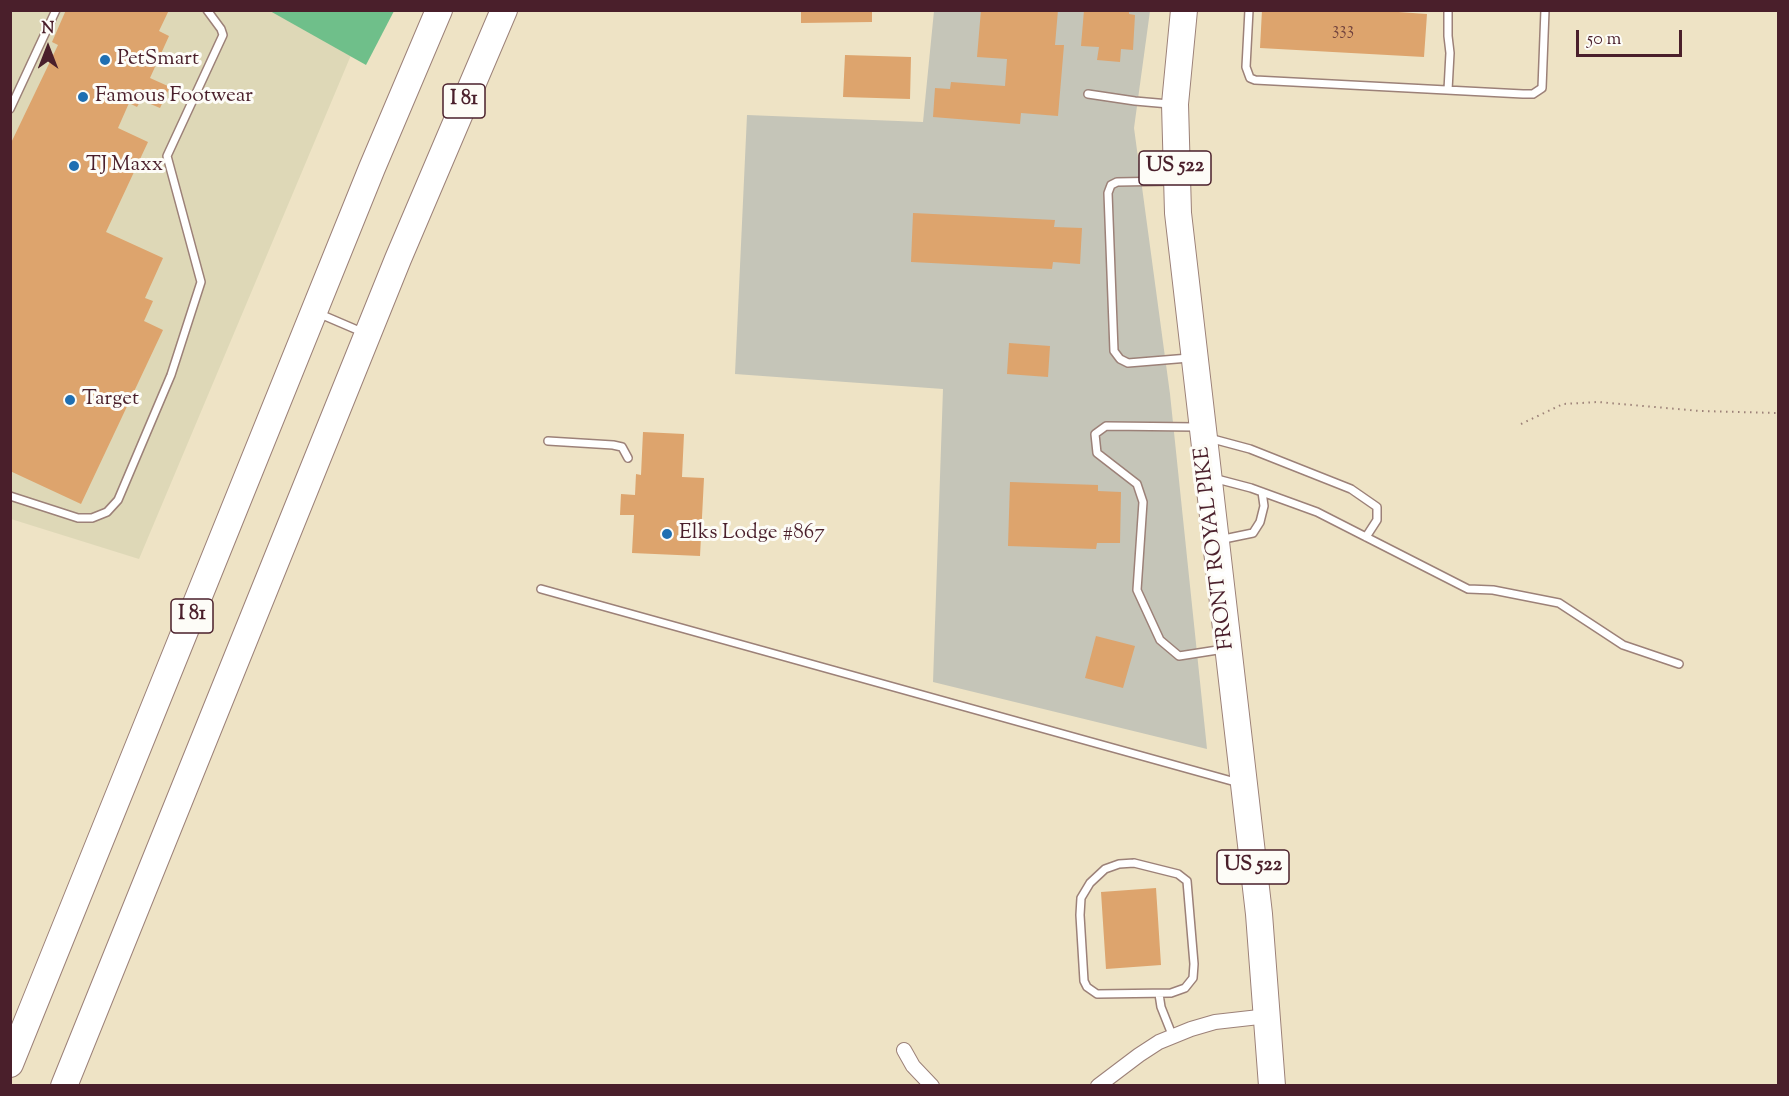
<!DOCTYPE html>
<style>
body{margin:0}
#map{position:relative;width:1789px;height:1096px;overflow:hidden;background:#eee3c5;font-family:"Sorts Mill Goudy",serif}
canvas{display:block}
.frame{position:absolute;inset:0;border:12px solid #4a1f2b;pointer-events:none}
.north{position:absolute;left:18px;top:18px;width:60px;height:60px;-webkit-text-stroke:4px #fdfcf7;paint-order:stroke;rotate:0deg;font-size:16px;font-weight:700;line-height:24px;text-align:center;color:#4a1f2b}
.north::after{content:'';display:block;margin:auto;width:21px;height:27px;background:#4a1f2b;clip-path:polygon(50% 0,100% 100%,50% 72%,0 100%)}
.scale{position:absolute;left:1576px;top:30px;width:106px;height:27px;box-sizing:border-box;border:3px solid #4a1f2b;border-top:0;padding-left:8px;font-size:18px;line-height:21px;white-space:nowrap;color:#4a1f2b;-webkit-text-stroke:4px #fdfcf7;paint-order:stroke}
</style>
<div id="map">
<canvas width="1789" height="1096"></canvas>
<div class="frame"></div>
<div class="north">N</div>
<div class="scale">50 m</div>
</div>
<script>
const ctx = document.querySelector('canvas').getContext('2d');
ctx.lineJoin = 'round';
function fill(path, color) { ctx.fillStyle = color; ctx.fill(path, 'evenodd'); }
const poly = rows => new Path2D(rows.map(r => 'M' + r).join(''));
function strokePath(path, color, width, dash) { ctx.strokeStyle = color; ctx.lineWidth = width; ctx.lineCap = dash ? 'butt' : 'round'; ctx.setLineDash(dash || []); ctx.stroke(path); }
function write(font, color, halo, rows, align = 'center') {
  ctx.font = font + ' "Sorts Mill Goudy",serif'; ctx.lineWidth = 6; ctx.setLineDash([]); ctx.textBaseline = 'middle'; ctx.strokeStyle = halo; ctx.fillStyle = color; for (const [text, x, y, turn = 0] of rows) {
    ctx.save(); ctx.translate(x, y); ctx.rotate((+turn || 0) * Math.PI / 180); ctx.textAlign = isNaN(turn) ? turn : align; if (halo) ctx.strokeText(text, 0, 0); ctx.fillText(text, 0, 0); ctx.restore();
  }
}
fill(poly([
 [10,11,283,11,354,48,139,559,11,519]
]), '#ded8b7');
fill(poly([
 [934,11,1150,11,1134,128,1170,394,1207,749,933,682,943,389,735,374,747,115,923,122]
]), '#c5c5b8');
fill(poly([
 [270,11,394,11,366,65]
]), '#6fbf8a');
fill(poly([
 [66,10,169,10,159,31,169,36,150,78,170,87,160,108,141,100,137,107,129,103,118,128,148,142,106,232,163,258,145,298,153,301,144,321,163,330,81,504,10,471,10,145,58,45,52,42],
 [801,10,872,10,872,22,801,23],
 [981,10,1058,10,1055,45,1064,45,1058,116,1021,113,1020,124,933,117,935,88,950,89,951,82,1005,86,1007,59,977,57],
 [1084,10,1129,10,1129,14,1135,15,1133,50,1121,49,1120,62,1097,60,1099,47,1081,46],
 [1262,10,1370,10,1427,14,1424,57,1260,48],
 [845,55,911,57,910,99,843,97],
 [913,213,1055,220,1054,227,1082,228,1080,264,1053,262,1052,269,911,262],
 [1009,343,1050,346,1048,377,1007,374],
 [643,432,684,434,682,477,704,478,700,556,632,553,634,515,620,515,621,494,635,495,636,474,641,475],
 [1010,482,1098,485,1098,491,1121,492,1120,543,1097,543,1096,549,1008,546],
 [1096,636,1135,646,1123,688,1085,678],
 [1156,888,1161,965,1106,969,1101,892]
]), '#dda46d');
const lane = poly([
 [1249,10,1246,67,1250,78,1255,80,1523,94,1533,94,1542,88,1545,10],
 [1448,90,1450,53,1448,36,1448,10],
 [1088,94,1135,101,1169,104],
 [10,109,56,10],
 [1173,181,1117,182,1111,185,1108,193,1114,351,1120,359,1128,363,1189,358],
 [320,314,362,332],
 [1196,427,1106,426,1095,434,1097,453,1137,484,1143,502,1137,590,1160,640,1179,656,1224,649],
 [1209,438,1250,449,1351,489,1377,507,1377,520,1366,537],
 [548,441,613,445,622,447,628,458],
 [1213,478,1251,488,1317,512,1468,589,1493,590,1559,603,1623,645,1679,664],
 [10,496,78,518,92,518,107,512,118,500,171,375,201,282,167,156,223,35,221,29,207,10],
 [1219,540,1253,533,1260,522,1264,506,1262,492],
 [541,589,1239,783],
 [1134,863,1178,874,1187,881,1194,964,1193,978,1185,988,1171,993,1097,994,1087,987,1084,981,1080,915,1081,898,1090,883,1105,869,1119,864,1134,863],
 [1159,994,1161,1007,1173,1037]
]);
const street = poly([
 [904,1050,913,1066,932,1086],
 [1098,1086,1139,1055,1159,1042,1191,1029,1215,1022,1268,1016]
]);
const highway = poly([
 [1184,10,1175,104,1178,213,1259,914,1272,1086],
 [10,1064,372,168,439,10],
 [64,1086,398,259,504,10]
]);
strokePath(lane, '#9c8178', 10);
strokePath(street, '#9c8178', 16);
strokePath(highway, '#9c8178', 28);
strokePath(poly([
 [1521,424,1563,404,1598,402,1700,411,1778,413]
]), '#9c8178', 2, [1.5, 4.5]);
strokePath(lane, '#fff', 7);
strokePath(street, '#fff', 14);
strokePath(highway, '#fff', 26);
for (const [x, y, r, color] of [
 [105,60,6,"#1f6fb2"],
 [83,97,6,"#1f6fb2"],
 [74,166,6,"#1f6fb2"],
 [70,400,6,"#1f6fb2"],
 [667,534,6,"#1f6fb2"]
]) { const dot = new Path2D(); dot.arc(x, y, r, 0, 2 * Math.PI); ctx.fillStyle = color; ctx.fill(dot); strokePath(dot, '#fdfcf7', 2); }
write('18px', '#6f403c', null, [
 ["333",1343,31]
]);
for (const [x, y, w] of [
 [464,101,42],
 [1175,168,72],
 [192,616,42],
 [1253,867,72]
]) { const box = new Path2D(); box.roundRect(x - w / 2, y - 17, w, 34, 4.5); ctx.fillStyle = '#fdfcf7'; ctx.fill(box); strokePath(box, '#4a1f2b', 1.5); }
write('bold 20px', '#4a1f2b', null, [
 ["I 81",464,101],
 ["US 522",1175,168],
 ["I 81",192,616],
 ["US 522",1253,867]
]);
write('21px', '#4a1f2b', '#fdfcf7', [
 ["PetSmart",117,60],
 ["Famous Footwear",95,97],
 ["TJ Maxx",86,166],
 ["Target",82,400],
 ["Elks Lodge #867",679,534]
], 'left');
write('21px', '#4a1f2b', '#fdfcf7', [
 ["FRONT ROYAL PIKE",1216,548,-97]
]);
</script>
